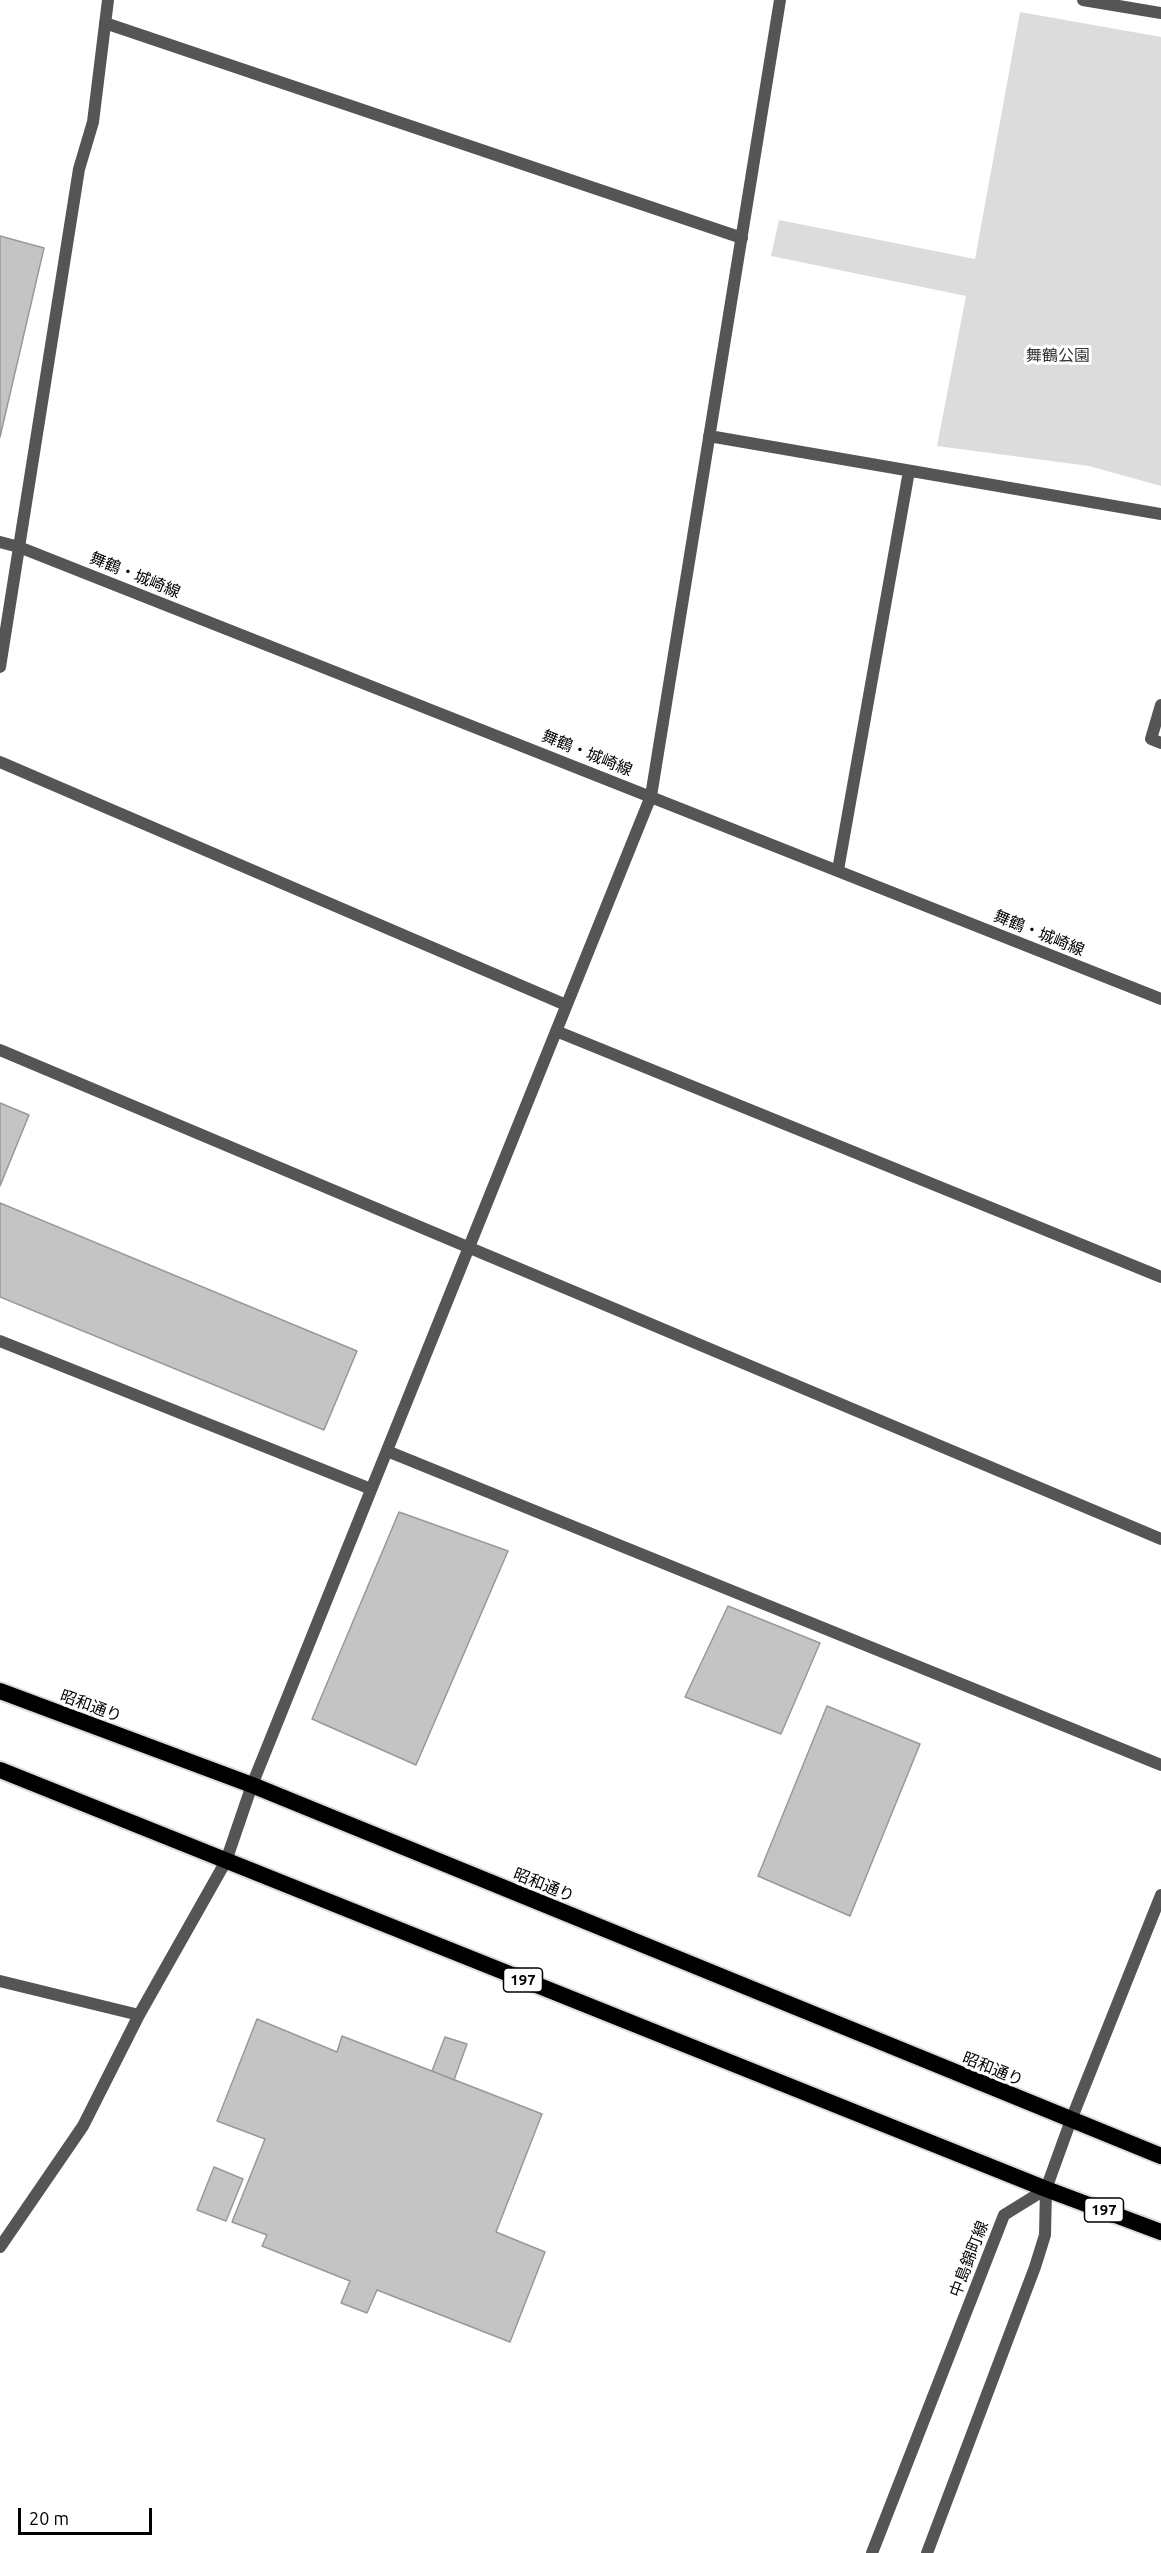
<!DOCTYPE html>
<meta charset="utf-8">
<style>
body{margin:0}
#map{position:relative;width:1161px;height:2553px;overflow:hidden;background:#fff;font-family:Ubuntu,sans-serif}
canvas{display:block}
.scale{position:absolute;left:18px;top:2508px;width:134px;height:27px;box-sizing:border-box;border:3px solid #000;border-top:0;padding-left:8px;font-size:18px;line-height:21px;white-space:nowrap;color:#000;-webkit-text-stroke:4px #fff;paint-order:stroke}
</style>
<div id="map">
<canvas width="1161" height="2553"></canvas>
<div class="scale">20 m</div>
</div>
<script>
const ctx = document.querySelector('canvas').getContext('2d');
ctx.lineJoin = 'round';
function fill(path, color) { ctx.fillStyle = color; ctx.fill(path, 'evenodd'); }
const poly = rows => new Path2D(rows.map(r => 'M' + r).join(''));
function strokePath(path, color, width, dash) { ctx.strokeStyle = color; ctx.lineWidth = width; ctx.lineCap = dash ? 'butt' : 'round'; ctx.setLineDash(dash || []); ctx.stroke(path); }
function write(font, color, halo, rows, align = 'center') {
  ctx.font = font + ' Ubuntu,"Noto Sans JP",sans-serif'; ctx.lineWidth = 6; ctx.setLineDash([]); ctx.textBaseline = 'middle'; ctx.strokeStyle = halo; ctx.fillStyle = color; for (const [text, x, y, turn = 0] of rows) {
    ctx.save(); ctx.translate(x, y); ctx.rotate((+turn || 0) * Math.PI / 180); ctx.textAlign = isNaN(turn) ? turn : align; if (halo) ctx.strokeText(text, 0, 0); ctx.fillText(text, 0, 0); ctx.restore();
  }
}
fill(poly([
 [1020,12,1161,37,1161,486,1089,466,937,446,966,296,771,256,779,220,975,259]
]), '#dcdcdc');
const building = poly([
 [0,236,44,248,0,437,0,236],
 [0,1103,29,1115,0,1186,0,1103],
 [0,1203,357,1351,324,1430,0,1297,0,1203],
 [399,1512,508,1551,416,1765,312,1719,399,1512],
 [728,1606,820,1643,781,1734,685,1697,728,1606],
 [827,1706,920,1744,850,1916,758,1876,827,1706],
 [257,2019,337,2052,342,2036,542,2114,496,2232,545,2252,510,2342,377,2290,367,2313,341,2303,350,2281,262,2246,267,2235,232,2222,265,2139,217,2121,257,2019],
 [445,2037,467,2044,454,2080,432,2071,445,2037],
 [214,2167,243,2179,226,2221,197,2210,214,2167]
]);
fill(building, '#c4c4c4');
strokePath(building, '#999', 1.5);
const trunk = poly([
 [0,1691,252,1785,1161,2156],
 [0,1770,1046,2189,1161,2232]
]);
strokePath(trunk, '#dbdbdb', 20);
strokePath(poly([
 [1083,0,1161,13],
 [105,23,742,238],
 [709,436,1161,514],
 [0,542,19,547,1161,999],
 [0,667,79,169,93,122,108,0],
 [1161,705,1151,739,1161,743],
 [0,762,566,1005],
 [838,870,909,471],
 [556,1031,1161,1277],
 [0,1050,1161,1539],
 [0,1341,371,1489],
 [387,1451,1161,1765],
 [0,1981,139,2015],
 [0,2247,83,2126,139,2015,226,1861,252,1785,651,796,780,0]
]), '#555', 12);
strokePath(poly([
 [872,2553,1004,2215,1046,2189],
 [927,2553,1035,2267,1045,2235,1046,2189,1071,2120,1161,1895]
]), '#555', 12);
strokePath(trunk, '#000', 16);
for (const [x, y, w] of [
 [523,1980,39],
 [1104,2210,39]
]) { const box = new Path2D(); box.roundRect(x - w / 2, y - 12, w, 24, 4.5); ctx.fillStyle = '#fff'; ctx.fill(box); strokePath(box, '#000', 1.5); }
write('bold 15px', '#000', null, [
 ["197",523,1980],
 ["197",1104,2210]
]);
write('16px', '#333', '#fff', [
 ["舞鶴公園",1058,356]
]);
write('16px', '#000', '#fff', [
 ["舞鶴・城崎線",135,575,22],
 ["舞鶴・城崎線",587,753,22],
 ["舞鶴・城崎線",1039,933,22],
 ["昭和通り",91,1706,20],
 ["昭和通り",544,1885,22],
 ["昭和通り",993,2069,22],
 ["中島錦町線",969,2259,-69]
]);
</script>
